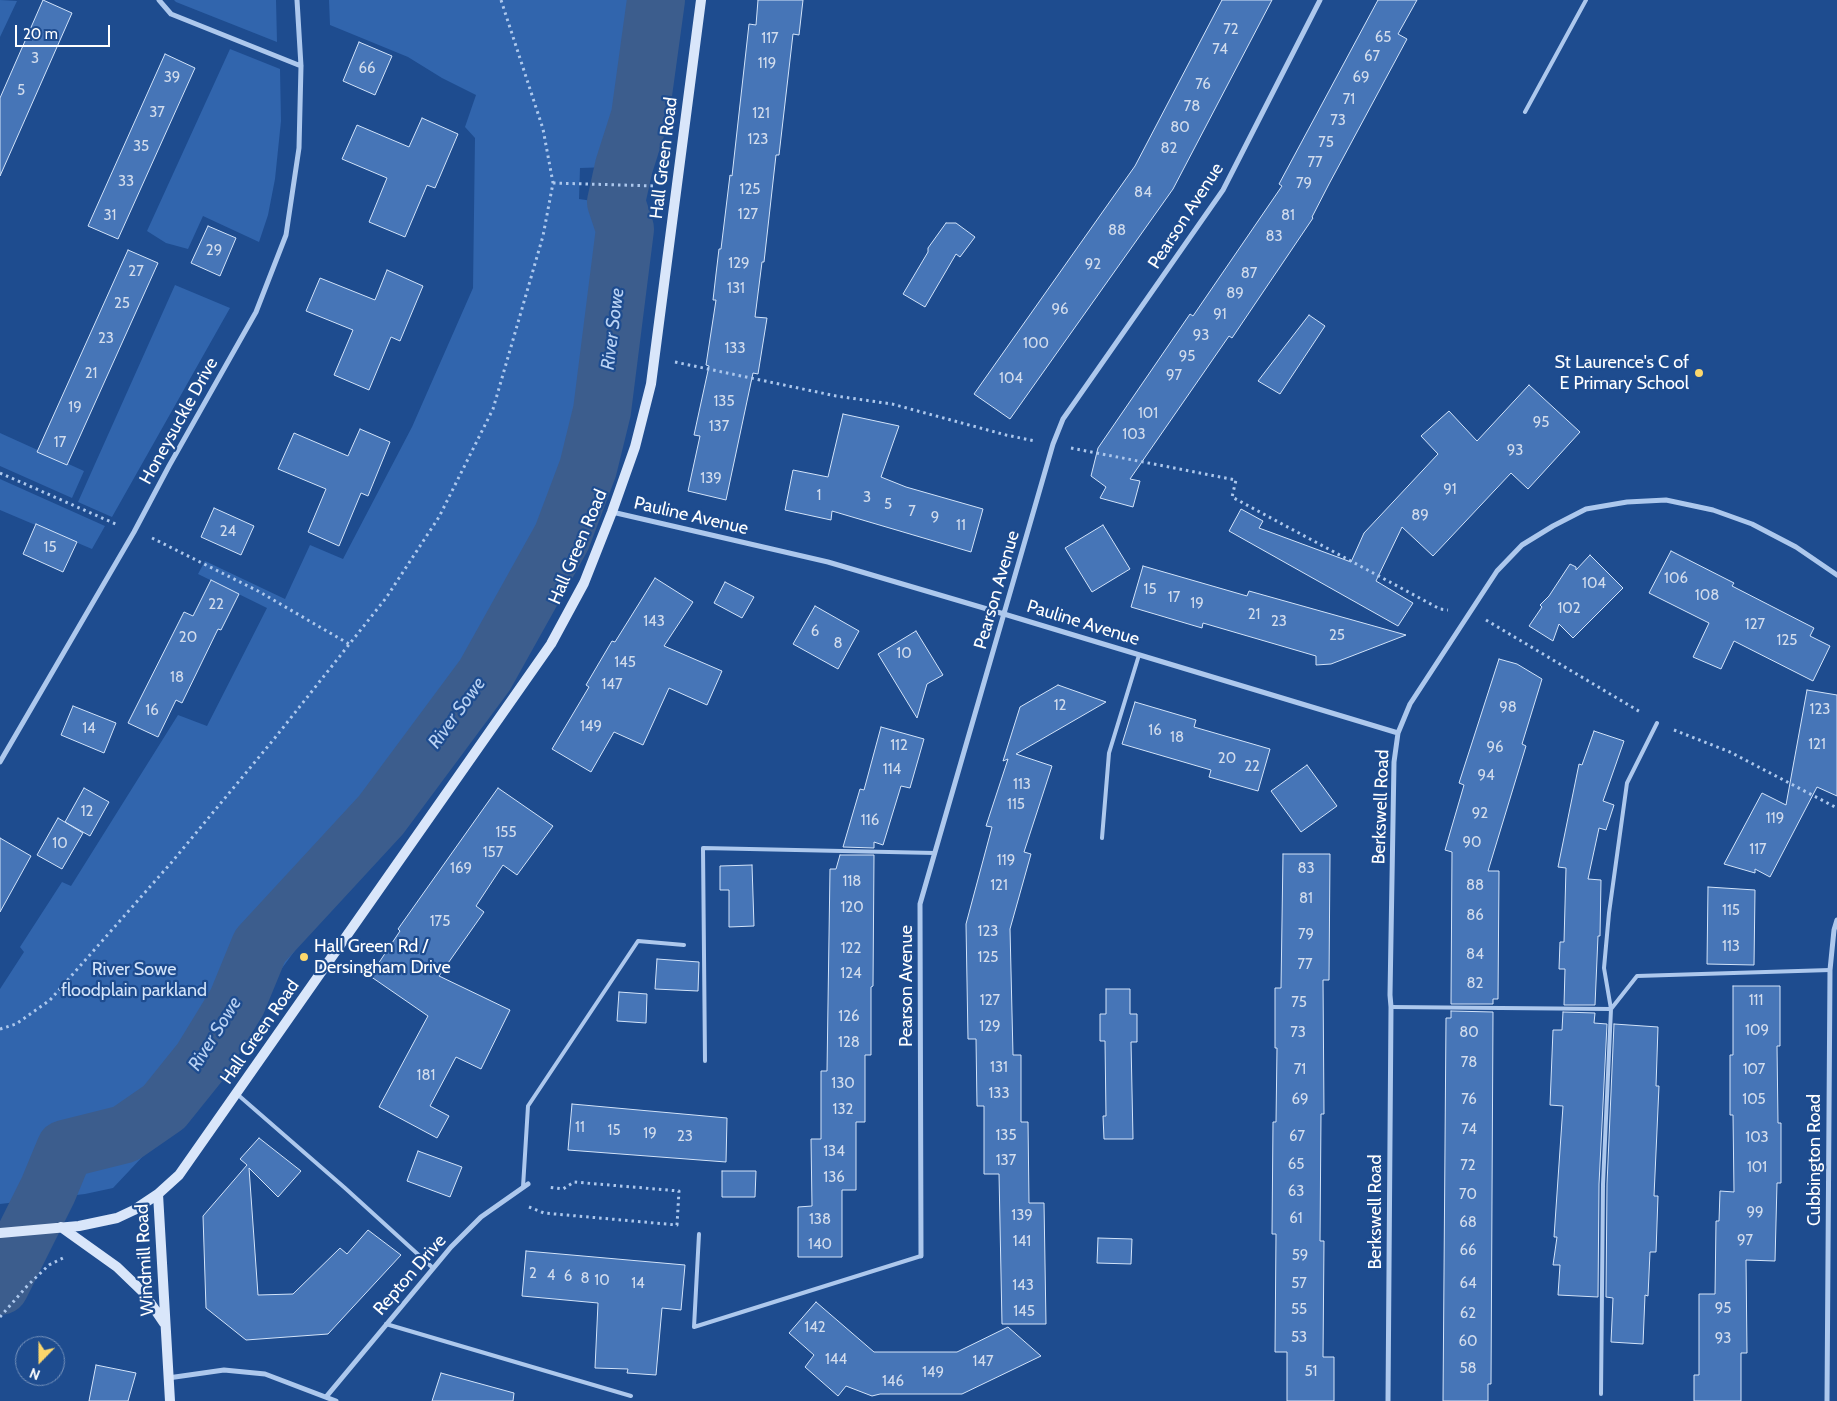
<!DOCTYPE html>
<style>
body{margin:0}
#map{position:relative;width:1837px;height:1401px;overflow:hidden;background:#1e4c8f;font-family:Cabin,sans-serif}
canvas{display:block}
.north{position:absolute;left:15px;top:1336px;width:50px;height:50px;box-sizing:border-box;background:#1e4c8f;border:1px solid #7894bc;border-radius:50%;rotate:202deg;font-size:14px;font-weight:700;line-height:20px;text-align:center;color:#fff}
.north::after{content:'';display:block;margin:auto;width:18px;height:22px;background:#fcd76c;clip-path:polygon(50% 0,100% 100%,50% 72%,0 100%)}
.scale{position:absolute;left:15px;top:25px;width:95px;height:22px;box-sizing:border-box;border:2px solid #fff;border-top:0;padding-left:6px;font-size:15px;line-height:18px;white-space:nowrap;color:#fff;-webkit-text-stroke:4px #1e4c8f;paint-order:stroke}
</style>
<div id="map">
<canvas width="1837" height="1401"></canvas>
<div class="north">N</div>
<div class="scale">20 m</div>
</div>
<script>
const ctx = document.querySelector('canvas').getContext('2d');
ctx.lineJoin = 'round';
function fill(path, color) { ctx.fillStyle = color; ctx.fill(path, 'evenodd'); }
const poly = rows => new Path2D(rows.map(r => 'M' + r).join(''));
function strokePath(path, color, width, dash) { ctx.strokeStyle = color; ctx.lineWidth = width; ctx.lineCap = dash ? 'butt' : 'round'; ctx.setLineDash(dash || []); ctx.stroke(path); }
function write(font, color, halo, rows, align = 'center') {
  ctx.font = font + ' Cabin,sans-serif'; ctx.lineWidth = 4.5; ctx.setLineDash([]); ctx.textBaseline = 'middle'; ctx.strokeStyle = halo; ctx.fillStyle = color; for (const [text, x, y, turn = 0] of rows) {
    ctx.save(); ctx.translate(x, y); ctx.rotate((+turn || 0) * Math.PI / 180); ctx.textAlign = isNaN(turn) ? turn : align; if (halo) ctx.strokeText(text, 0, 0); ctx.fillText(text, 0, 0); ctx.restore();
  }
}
fill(poly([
 [0,0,17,1,0,37],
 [174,0,276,0,277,42,176,2],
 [329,0,663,0,641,166,580,168,579,199,627,206,633,230,605,424,582,513,547,584,512,646,381,833,258,1001,178,1119,113,1188,85,1194,0,1204,0,989,24,952,20,947,62,882,71,886,178,715,207,726,267,608,198,574,205,561,285,599,310,545,343,559,412,427,473,288,475,138,465,127,476,95,442,78,408,57,330,25],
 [230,49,280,69,281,121,275,179,268,215,259,242,203,216,188,249,166,243,147,231],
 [175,285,230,308,112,517,78,502],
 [0,433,84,471,72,498,0,466],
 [0,479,105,526,92,549,0,510]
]), '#3165ad');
strokePath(poly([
 [0,1286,48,1190,65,1149,125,1134,164,1107,201,1061,237,1002,260,946,381,815,485,675,562,537,588,468,602,411,625,229,616,202,624,166,640,116,656,0]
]), '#3c5d8d', 58);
const building = poly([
 [43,0,72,13,0,176,0,98,43,0],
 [758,0,803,0,799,35,793,34,779,155,776,155,764,262,762,262,755,317,767,318,758,374,753,373,726,500,688,491,700,436,694,435,709,366,706,365,716,300,713,300,716,274,719,249,721,249,730,175,732,176,749,24,756,25,758,0],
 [1222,0,1272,0,1173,189,1010,419,974,394,1135,166,1222,0],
 [1378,0,1417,0,1398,34,1407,39,1329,184,1312,217,1313,218,1232,338,1229,336,1130,479,1140,481,1133,507,1100,498,1106,487,1091,476,1098,448,1190,314,1193,316,1282,186,1279,184,1378,0],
 [359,42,392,56,375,95,343,81,359,42],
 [165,54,195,68,118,239,88,226,165,54],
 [422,118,458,134,435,188,427,185,405,237,369,222,387,178,342,159,357,125,409,147,422,118],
 [946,223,956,223,975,237,960,257,956,254,925,307,903,294,928,252,928,248,946,223],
 [208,226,236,238,220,276,191,263,208,226],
 [128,250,158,263,67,465,37,452,128,250],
 [387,270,423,286,400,341,391,337,369,390,334,375,353,330,306,311,320,278,375,300,387,270],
 [1309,315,1325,326,1280,394,1258,381,1309,315],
 [1529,385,1580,432,1528,489,1511,473,1433,556,1402,527,1376,581,1413,603,1398,626,1229,531,1241,509,1263,521,1259,528,1351,562,1364,533,1438,454,1421,436,1449,411,1477,441,1529,385],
 [843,414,899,426,881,477,906,487,983,509,971,552,832,511,831,520,785,510,793,470,828,477,843,414],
 [360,429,390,442,368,496,361,493,339,546,308,532,326,489,278,469,294,433,348,456,360,429],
 [214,508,254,526,241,555,201,537,214,508],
 [36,524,77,542,63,572,23,554,36,524],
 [1103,525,1130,569,1092,592,1065,548,1103,525],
 [1671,551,1734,583,1732,586,1814,628,1810,636,1830,646,1813,681,1734,641,1721,669,1693,657,1709,623,1649,593,1671,551],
 [1590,555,1623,588,1573,638,1559,624,1553,641,1529,626,1542,607,1540,605,1549,596,1570,564,1576,567,1576,570,1590,555],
 [1143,566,1247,596,1249,591,1406,635,1331,664,1316,665,1316,656,1203,623,1202,628,1131,607,1143,566],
 [655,578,693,602,664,646,722,671,707,705,669,688,643,745,614,732,591,772,552,749,589,687,586,685,612,641,615,642,655,578],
 [211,580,239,594,221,630,218,629,182,703,176,700,158,737,128,723,184,612,193,616,211,580],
 [725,582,754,597,742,618,714,603,725,582],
 [815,606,859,631,838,669,793,644,815,606],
 [916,631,943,675,927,684,917,718,878,654,916,631],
 [1499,659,1517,664,1542,679,1522,744,1526,746,1488,871,1499,871,1498,999,1493,999,1493,1004,1451,1004,1452,852,1445,850,1464,785,1459,783,1499,659],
 [1058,685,1106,702,1016,754,1052,766,1024,852,1031,854,1010,929,1013,1055,1021,1055,1021,1122,1028,1122,1029,1203,1044,1203,1046,1324,1002,1324,999,1174,984,1174,984,1106,977,1106,976,1039,968,1039,966,924,992,827,986,826,1008,759,1003,761,1020,707,1058,685],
 [1807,690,1837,695,1837,796,1817,787,1770,877,1755,869,1755,873,1724,864,1762,793,1786,805,1807,690],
 [1135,702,1196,720,1194,727,1270,749,1258,791,1209,777,1211,770,1122,744,1135,702],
 [73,706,116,723,104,753,61,735,73,706],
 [881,727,924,739,910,788,901,786,883,845,874,842,874,848,843,847,860,789,864,790,881,727],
 [1594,731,1624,741,1603,801,1614,805,1606,830,1599,828,1588,879,1601,880,1600,936,1598,936,1595,1005,1564,1005,1565,969,1559,969,1560,942,1564,942,1566,868,1558,867,1579,764,1582,765,1594,731],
 [1307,765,1337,806,1301,832,1271,791,1307,765],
 [84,788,109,802,90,836,65,822,84,788],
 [498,788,553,826,517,875,503,865,476,906,484,912,439,976,510,1010,481,1069,456,1057,430,1106,449,1116,437,1138,379,1107,428,1016,370,976,400,931,398,929,498,788],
 [58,818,83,833,62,869,37,855,58,818],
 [0,838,31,856,0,912,0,838],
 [1283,854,1330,854,1329,980,1323,980,1324,1114,1321,1114,1320,1241,1324,1241,1323,1357,1334,1357,1334,1401,1287,1401,1287,1352,1275,1352,1276,1234,1272,1234,1273,1122,1276,1122,1277,1048,1275,1048,1275,988,1281,988,1283,854],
 [840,855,874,855,873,986,871,987,871,1055,865,1055,865,1122,856,1122,856,1190,842,1190,842,1257,798,1257,798,1207,812,1206,811,1139,821,1139,821,1071,827,1071,830,869,836,869,840,855],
 [752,865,754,926,729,927,729,890,720,890,720,866,752,865],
 [1708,887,1755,890,1754,965,1707,964,1708,887],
 [657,959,699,962,698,991,655,989,657,959],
 [1733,986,1780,986,1780,1046,1777,1046,1778,1123,1781,1123,1781,1183,1777,1183,1775,1261,1746,1260,1747,1353,1741,1353,1741,1401,1694,1401,1694,1375,1699,1375,1699,1294,1715,1294,1716,1221,1719,1221,1720,1191,1734,1192,1733,1115,1730,1115,1730,1055,1733,1055,1733,986],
 [1106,989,1130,989,1130,1014,1137,1014,1137,1042,1131,1042,1133,1139,1104,1139,1103,1116,1106,1116,1105,1041,1100,1041,1100,1014,1106,1014,1106,989],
 [619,992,647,994,646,1023,617,1021,619,992],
 [1451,1011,1493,1012,1491,1384,1488,1384,1488,1401,1443,1401,1446,1018,1451,1018,1451,1011],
 [1563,1012,1595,1013,1594,1023,1607,1024,1599,1184,1598,1297,1558,1295,1560,1265,1553,1265,1557,1237,1554,1237,1563,1106,1550,1105,1553,1030,1562,1030,1563,1012],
 [1614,1024,1658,1027,1656,1086,1659,1086,1654,1196,1658,1196,1656,1252,1650,1252,1648,1296,1645,1295,1643,1344,1611,1342,1613,1298,1606,1297,1607,1184,1614,1024],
 [572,1104,727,1118,726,1162,568,1150,572,1104],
 [259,1138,301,1171,278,1197,249,1168,258,1295,293,1294,340,1248,347,1254,368,1230,401,1255,328,1334,246,1340,206,1308,203,1216,247,1165,240,1159,259,1138],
 [418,1151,462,1167,450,1197,407,1181,418,1151],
 [722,1171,756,1171,755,1197,722,1197,722,1171],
 [1098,1238,1132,1239,1131,1264,1097,1263,1098,1238],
 [526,1251,685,1265,681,1310,662,1308,656,1375,627,1373,628,1369,595,1368,598,1303,522,1296,526,1251],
 [816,1302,874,1352,957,1352,1008,1327,1041,1356,962,1394,880,1394,872,1396,846,1386,838,1396,805,1367,814,1355,789,1333,816,1302],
 [96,1365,136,1373,128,1401,89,1401,96,1365],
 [441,1373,514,1393,513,1401,432,1401,441,1373]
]);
fill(building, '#4675b7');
strokePath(building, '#d2e3f9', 1);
strokePath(poly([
 [553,183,655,186],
 [675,362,836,396,892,404,1006,435,1035,441],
 [1071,448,1236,480,1232,497,1440,609,1448,610],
 [0,473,118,525],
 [152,538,258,591,349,644],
 [1486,620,1642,713],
 [1674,730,1730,752,1837,808],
 [0,1029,16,1024,50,1000,171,863,274,739,386,598,439,517,493,409,543,236,553,183,543,129,501,0],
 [529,1207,544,1213,677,1225,679,1191,574,1182,563,1189,547,1187],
 [0,1317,28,1285,49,1265,63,1258,63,1255]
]), '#adc8ed', 3, [2.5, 4]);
strokePath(poly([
 [1525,112,1586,0],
 [1102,838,1109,753,1139,655],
 [1391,1007,1611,1009,1604,968,1609,913,1627,783,1657,723],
 [705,1061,703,848,935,853],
 [237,1094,345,1188,433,1268],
 [523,1187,528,1106,638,941,684,945],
 [699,1234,694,1327,921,1256],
 [386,1324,631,1396],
 [1601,1394,1603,1184,1611,1009,1637,976,1830,970]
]), '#adc8ed', 4);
strokePath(poly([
 [159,0,171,14,301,66],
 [612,512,828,562,1004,614,1398,733],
 [0,762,134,532,169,466,256,312,286,235,299,148,301,66,297,0],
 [921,1256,920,904,1053,444,1063,419,1223,190,1320,0],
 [168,1378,224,1370,265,1374,336,1401],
 [326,1397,451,1247,481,1217,528,1184],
 [1388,1401,1391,1007,1390,995,1394,762,1398,733,1410,704,1497,571,1522,545,1553,526,1586,509,1627,502,1666,500,1713,510,1752,524,1796,547,1837,575],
 [1827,1401,1830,970,1834,930,1837,920]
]), '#adc8ed', 5);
strokePath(poly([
 [158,1194,170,1401],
 [61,1227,117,1267,143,1292,164,1323],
 [0,1233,79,1226,117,1218,134,1210,158,1194,179,1175,551,644,584,583,612,512,635,447,651,384,701,0]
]), '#d9e6fa', 10);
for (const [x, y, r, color] of [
 [1699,373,5,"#fcd76c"],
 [304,957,5,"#fcd76c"]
]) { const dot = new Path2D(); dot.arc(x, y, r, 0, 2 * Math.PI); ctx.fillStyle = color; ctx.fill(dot); strokePath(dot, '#1e4c8f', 2); }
write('15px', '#d1dced', null, [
 ["72",1231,30],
 ["65",1383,38],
 ["117",770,39],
 ["74",1220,50],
 ["67",1372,57],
 ["3",35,59],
 ["119",767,64],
 ["66",367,69],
 ["39",172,78],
 ["69",1361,78],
 ["76",1203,85],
 ["5",21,91],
 ["71",1349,100],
 ["78",1192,107],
 ["37",157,113],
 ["121",761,114],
 ["73",1338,121],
 ["80",1180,128],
 ["123",758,140],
 ["75",1326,143],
 ["35",141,147],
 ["82",1169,149],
 ["77",1315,163],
 ["33",126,182],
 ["79",1304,184],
 ["125",750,190],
 ["84",1143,193],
 ["127",748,215],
 ["31",110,216],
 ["81",1288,216],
 ["88",1117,231],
 ["83",1274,237],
 ["29",214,251],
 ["129",739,264],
 ["92",1093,265],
 ["27",136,272],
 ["87",1249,274],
 ["131",736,289],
 ["89",1235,294],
 ["25",122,304],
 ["96",1060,310],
 ["91",1220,315],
 ["93",1201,336],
 ["23",106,339],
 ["100",1036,344],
 ["133",735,349],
 ["95",1187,357],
 ["21",91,374],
 ["97",1174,376],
 ["104",1011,379],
 ["135",724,402],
 ["19",75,408],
 ["101",1148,414],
 ["95",1541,423],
 ["137",719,427],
 ["103",1134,435],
 ["17",60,443],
 ["93",1515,451],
 ["139",711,479],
 ["91",1450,490],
 ["1",819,496],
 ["3",867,498],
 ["5",888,505],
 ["7",912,512],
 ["89",1420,516],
 ["9",935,518],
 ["11",961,526],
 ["24",228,532],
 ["15",50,548],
 ["106",1676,579],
 ["104",1594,584],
 ["15",1150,590],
 ["108",1707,596],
 ["17",1174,598],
 ["19",1197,604],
 ["22",216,605],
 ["102",1569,609],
 ["21",1254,615],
 ["143",654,622],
 ["23",1279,622],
 ["127",1755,625],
 ["6",815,632],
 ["25",1337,636],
 ["20",188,638],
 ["125",1787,641],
 ["8",838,644],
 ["10",904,654],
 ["145",625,663],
 ["18",177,678],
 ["147",612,685],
 ["12",1060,706],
 ["98",1508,708],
 ["123",1820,710],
 ["16",152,711],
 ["149",591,727],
 ["14",89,729],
 ["16",1155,731],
 ["18",1177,738],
 ["121",1817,745],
 ["112",899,746],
 ["96",1495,748],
 ["20",1227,759],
 ["22",1252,767],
 ["114",892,770],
 ["94",1486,776],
 ["113",1022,785],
 ["115",1016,805],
 ["12",87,812],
 ["92",1480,814],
 ["119",1775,819],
 ["116",870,821],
 ["155",506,833],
 ["90",1472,843],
 ["10",60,844],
 ["117",1758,850],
 ["157",493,853],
 ["119",1006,861],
 ["169",461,869],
 ["83",1306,869],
 ["118",852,882],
 ["121",999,886],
 ["88",1475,886],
 ["81",1306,899],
 ["120",852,908],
 ["115",1731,911],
 ["86",1475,916],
 ["175",440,922],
 ["123",988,932],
 ["79",1306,935],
 ["113",1731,947],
 ["122",851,949],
 ["84",1475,955],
 ["125",988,958],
 ["77",1305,965],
 ["124",851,974],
 ["82",1475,984],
 ["127",990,1001],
 ["111",1756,1001],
 ["75",1299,1003],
 ["126",849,1017],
 ["129",990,1027],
 ["109",1757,1031],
 ["73",1298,1033],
 ["80",1469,1033],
 ["128",849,1043],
 ["78",1469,1063],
 ["131",999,1068],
 ["71",1300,1070],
 ["107",1754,1070],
 ["181",426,1076],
 ["130",843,1084],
 ["133",999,1094],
 ["69",1300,1100],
 ["76",1469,1100],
 ["105",1754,1100],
 ["132",843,1110],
 ["11",580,1128],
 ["74",1469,1130],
 ["15",614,1131],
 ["19",650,1134],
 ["135",1006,1136],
 ["23",685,1137],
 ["67",1297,1137],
 ["103",1757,1138],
 ["134",834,1152],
 ["137",1006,1161],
 ["65",1296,1165],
 ["72",1468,1166],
 ["101",1757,1168],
 ["136",834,1178],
 ["63",1296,1192],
 ["70",1468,1195],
 ["99",1755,1213],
 ["139",1022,1216],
 ["61",1296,1219],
 ["138",820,1220],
 ["68",1468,1223],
 ["97",1745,1241],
 ["141",1022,1242],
 ["140",820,1245],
 ["66",1468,1251],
 ["59",1300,1256],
 ["2",533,1274],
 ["4",551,1276],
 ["6",568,1277],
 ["8",585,1279],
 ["10",602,1281],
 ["14",638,1284],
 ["57",1299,1284],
 ["64",1468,1284],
 ["143",1023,1286],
 ["95",1723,1309],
 ["55",1299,1310],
 ["145",1024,1312],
 ["62",1468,1314],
 ["142",815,1328],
 ["53",1299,1338],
 ["93",1723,1339],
 ["60",1468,1342],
 ["144",836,1360],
 ["147",983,1362],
 ["58",1468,1369],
 ["51",1311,1372],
 ["149",933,1373],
 ["146",893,1382]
]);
write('18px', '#fff', '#1e4c8f', [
 ["Hall Green Road",664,158,-83],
 ["Pearson Avenue",1186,216,-57],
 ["Honeysuckle Drive",179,421,-61],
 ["Pauline Avenue",691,516,13],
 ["Hall Green Road",578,547,-67],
 ["Pearson Avenue",997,590,-74],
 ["Pauline Avenue",1083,623,17],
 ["Berkswell Road",1381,807,-88],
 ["Pearson Avenue",907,986,-90],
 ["Hall Green Road",260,1032,-55],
 ["Cubbington Road",1815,1160,-90],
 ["Berkswell Road",1376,1212,-90],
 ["Windmill Road",145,1260,-93],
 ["Repton Drive",410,1275,-49]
]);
write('18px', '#fff', '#1e4c8f', [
 ["St Laurence's C of",1689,363],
 ["E Primary School",1689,384],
 ["Hall Green Rd /",314,947,"left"],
 ["Dersingham Drive",314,968,"left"]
], 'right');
write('18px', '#d2e3f9', '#1e4c8f', [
 ["River Sowe",134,970],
 ["floodplain parkland",134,991]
]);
write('italic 19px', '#b9d2f4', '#1e4c8f', [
 ["River Sowe",613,329,-83],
 ["River Sowe",457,713,-54],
 ["River Sowe",215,1034,-58]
]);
</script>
